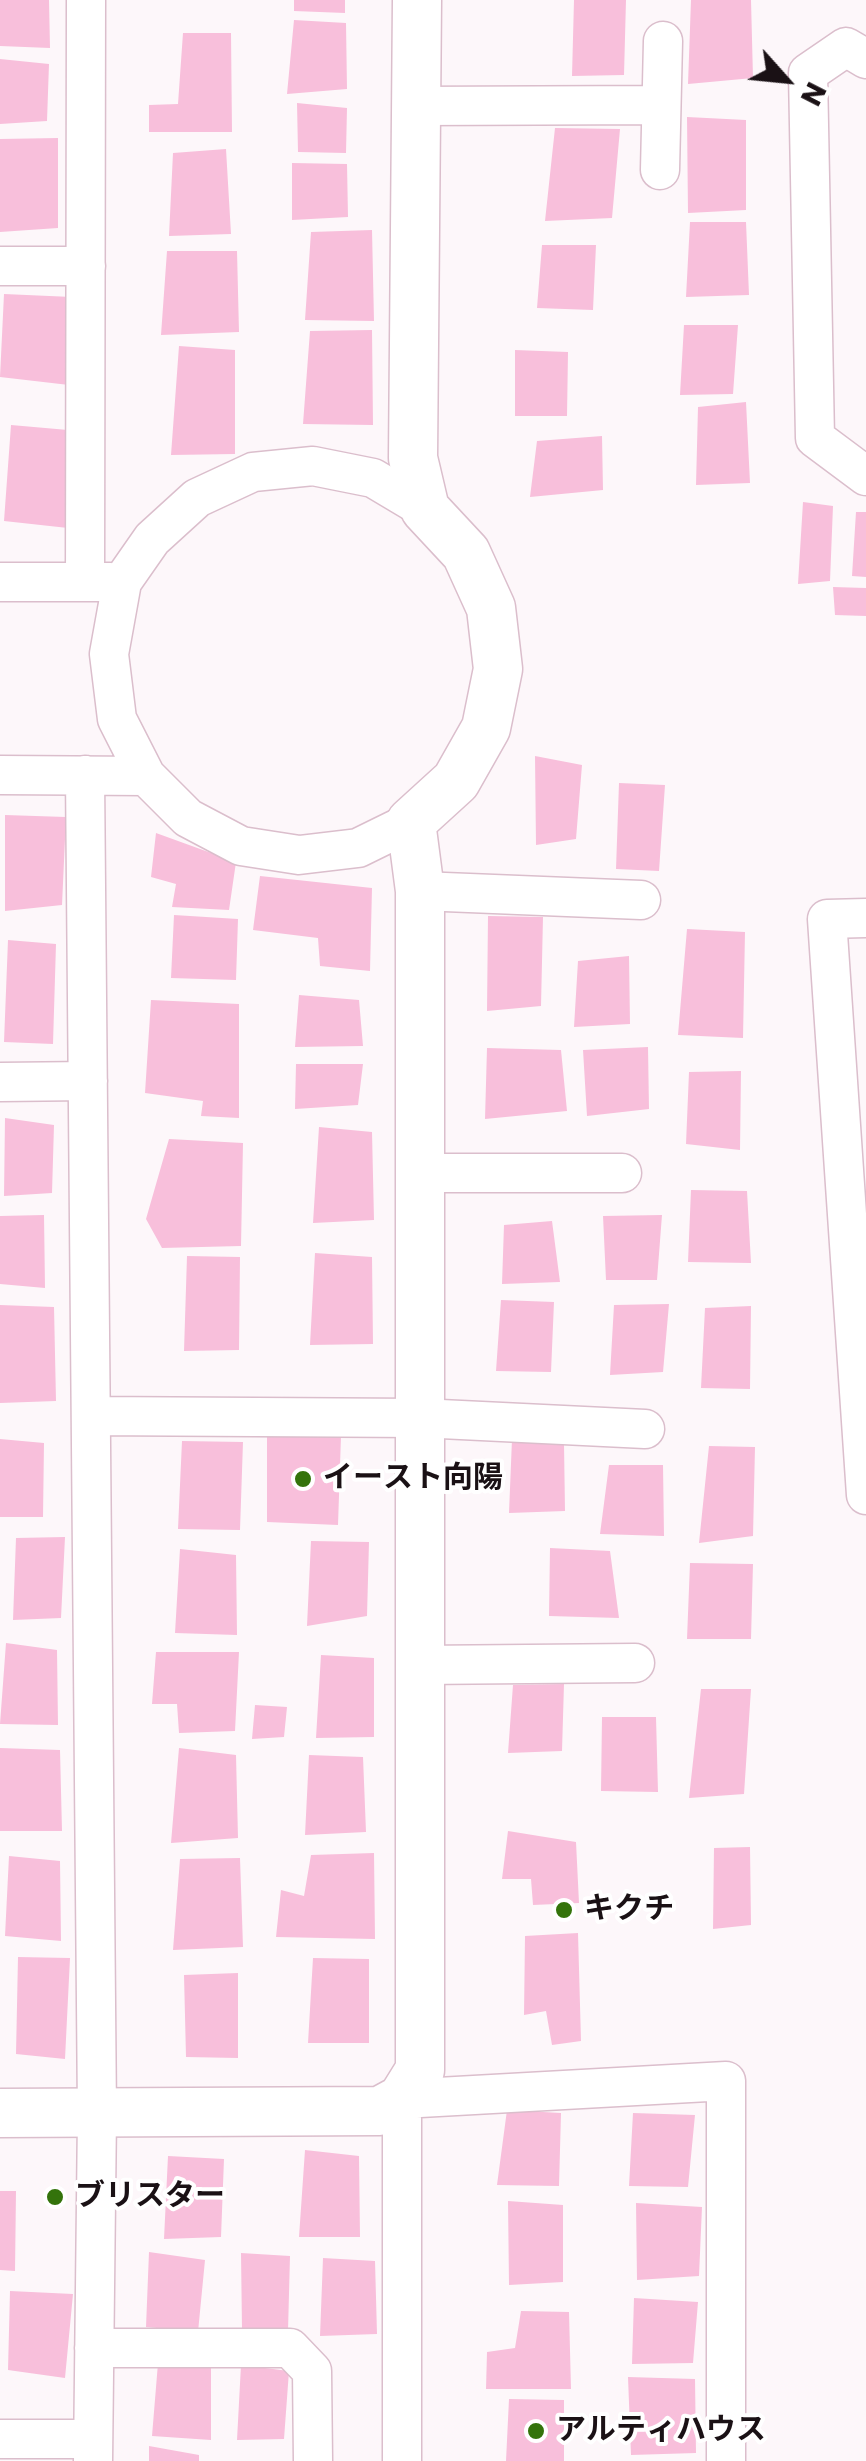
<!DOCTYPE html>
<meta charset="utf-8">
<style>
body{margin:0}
#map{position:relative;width:866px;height:2461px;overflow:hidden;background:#fdf7fa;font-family:Poppins,sans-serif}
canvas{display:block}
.north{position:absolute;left:736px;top:30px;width:100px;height:100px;-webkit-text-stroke:8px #fff;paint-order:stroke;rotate:117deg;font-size:28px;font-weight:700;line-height:40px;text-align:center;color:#1a1115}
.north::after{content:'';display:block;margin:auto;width:35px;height:45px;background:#1a1115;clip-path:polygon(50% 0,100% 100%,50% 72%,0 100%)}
</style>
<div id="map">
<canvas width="866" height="2461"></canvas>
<div class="north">N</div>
</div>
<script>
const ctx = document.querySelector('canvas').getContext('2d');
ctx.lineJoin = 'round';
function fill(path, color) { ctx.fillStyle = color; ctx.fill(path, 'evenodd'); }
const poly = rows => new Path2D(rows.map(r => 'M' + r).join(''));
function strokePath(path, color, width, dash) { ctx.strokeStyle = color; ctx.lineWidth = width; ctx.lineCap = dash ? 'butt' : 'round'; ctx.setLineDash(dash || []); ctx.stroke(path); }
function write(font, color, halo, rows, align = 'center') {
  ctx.font = font + ' Poppins,"Noto Sans JP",sans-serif'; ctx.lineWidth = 8; ctx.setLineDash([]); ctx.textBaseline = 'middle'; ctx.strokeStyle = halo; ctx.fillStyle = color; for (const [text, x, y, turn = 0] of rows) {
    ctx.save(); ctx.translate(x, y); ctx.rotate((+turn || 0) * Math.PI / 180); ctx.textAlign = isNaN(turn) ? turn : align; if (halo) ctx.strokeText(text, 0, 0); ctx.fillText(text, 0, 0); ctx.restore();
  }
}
fill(poly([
 [0,0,49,0,50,48,0,46],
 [294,0,345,0,345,13,294,11],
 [574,0,626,0,624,75,572,76],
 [691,0,751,0,753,78,688,84],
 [294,20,346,23,347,89,287,94],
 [183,33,231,33,232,132,149,132,149,105,178,104],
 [0,59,49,64,47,121,0,124],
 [297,103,347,108,346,153,298,152],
 [687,117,746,120,746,210,688,213],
 [555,128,620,129,612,218,545,221],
 [58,138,58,228,0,232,0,139],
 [226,149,231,234,169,236,173,153],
 [292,163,347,164,348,217,292,220],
 [690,222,746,222,749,295,686,297],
 [372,230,374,321,305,320,311,232],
 [542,245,596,245,593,310,537,308],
 [167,251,237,251,239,332,161,335],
 [4,294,72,297,69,385,0,377],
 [684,325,738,325,733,394,680,395],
 [372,330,373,425,303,424,310,331],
 [179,346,235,350,235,454,171,455],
 [515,350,568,352,567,416,515,416],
 [746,402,750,483,696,485,698,407],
 [11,425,68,430,68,528,4,521],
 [602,436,603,490,530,497,537,441],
 [803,502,833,506,830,581,798,584],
 [856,512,866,512,866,577,852,576],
 [833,587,866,588,866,616,835,615],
 [535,756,582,765,576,839,536,845],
 [619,783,665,785,659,871,616,869],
 [5,815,66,817,62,905,5,911],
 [156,833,236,862,229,910,172,907,176,884,151,877],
 [260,876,372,888,370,971,320,966,318,938,253,930],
 [174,915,238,919,236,980,171,978],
 [488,916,543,917,541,1006,487,1011],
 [687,929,745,932,743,1038,678,1035],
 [8,940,56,944,53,1044,4,1042],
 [629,956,630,1024,574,1027,578,961],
 [299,995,359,1000,363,1046,295,1047],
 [151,1000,239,1004,239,1118,201,1116,203,1101,145,1093],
 [648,1047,649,1109,587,1116,583,1050],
 [487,1048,561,1050,567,1111,485,1119],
 [296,1064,363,1064,358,1105,295,1109],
 [741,1071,740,1150,686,1144,689,1072],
 [5,1118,54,1125,52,1193,4,1196],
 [319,1127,372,1132,374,1220,313,1223],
 [169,1139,243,1143,241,1246,162,1248,146,1219],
 [691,1190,747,1191,751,1263,688,1262],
 [44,1215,45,1288,0,1284,0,1216],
 [662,1215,657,1280,606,1280,603,1216],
 [552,1221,560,1282,502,1284,504,1225],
 [315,1253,372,1257,373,1344,310,1345],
 [187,1256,240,1257,239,1350,184,1351],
 [501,1300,554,1302,551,1372,496,1371],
 [669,1304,663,1372,610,1375,614,1305],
 [0,1305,54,1307,56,1401,0,1403],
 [751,1306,750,1389,701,1388,705,1308],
 [267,1435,341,1436,338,1525,267,1522],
 [0,1439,44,1443,43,1517,0,1517],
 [512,1439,564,1444,565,1511,509,1513],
 [182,1441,243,1442,240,1530,178,1529],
 [709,1446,755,1447,753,1536,699,1543],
 [609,1465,663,1465,664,1536,600,1534],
 [65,1537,61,1618,13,1620,16,1538],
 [311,1541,369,1542,367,1616,307,1626],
 [550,1548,610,1551,619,1618,549,1616],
 [180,1549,236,1555,237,1635,175,1633],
 [690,1563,753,1564,751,1639,687,1639],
 [6,1643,57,1650,58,1725,0,1724],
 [156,1652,239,1652,235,1731,179,1733,177,1704,152,1704],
 [321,1655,374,1658,374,1737,316,1738],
 [564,1684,562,1751,508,1753,513,1685],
 [701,1689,751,1689,744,1794,689,1798],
 [255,1705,287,1707,284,1737,252,1739],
 [602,1717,656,1717,658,1792,601,1791],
 [0,1748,60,1750,62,1831,0,1831],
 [179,1748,236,1755,238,1838,171,1843],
 [309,1755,363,1757,366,1832,305,1835],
 [508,1831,576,1842,579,1903,533,1905,531,1879,502,1879],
 [750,1847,751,1925,713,1929,714,1848],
 [374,1853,375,1939,276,1937,281,1890,304,1896,311,1855],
 [9,1856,60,1861,61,1941,5,1936],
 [240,1858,243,1947,173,1950,180,1859],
 [578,1933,581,2041,552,2045,546,2011,524,2015,525,1936],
 [18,1957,70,1958,65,2059,16,2054],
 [313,1958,369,1959,369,2043,308,2043],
 [238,1973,238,2058,186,2057,184,1975],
 [507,2110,561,2113,559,2186,497,2185],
 [633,2113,695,2115,688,2187,629,2186],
 [305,2150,359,2156,360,2237,299,2237],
 [168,2156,224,2159,221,2237,164,2239],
 [0,2191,16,2191,15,2271,0,2270],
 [508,2201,563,2205,563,2282,509,2285],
 [636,2203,702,2207,699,2276,637,2280],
 [149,2252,205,2260,198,2332,146,2327],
 [241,2253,290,2256,288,2331,242,2330],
 [323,2258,375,2261,377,2334,320,2336],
 [10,2291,73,2294,65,2378,8,2370],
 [634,2298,698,2302,693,2363,632,2364],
 [521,2311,569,2312,571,2389,486,2389,487,2352,515,2348],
 [158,2363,211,2366,211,2440,152,2436],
 [241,2365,289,2371,284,2439,237,2440],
 [628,2377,695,2379,696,2453,631,2455],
 [509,2399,564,2400,564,2461,506,2461],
 [149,2446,199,2455,199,2461,149,2461]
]), '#f8bfdb');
const minor = poly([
 [866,59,846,47,808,73,815,438,866,476],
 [416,106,661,105],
 [660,170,663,41],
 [0,266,86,266],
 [0,582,110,582],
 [85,582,86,0],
 [0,775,146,776,188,818,241,846,299,855,358,848,411,822],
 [85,775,97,2114,93,2461],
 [146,776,117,719,109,654,122,582,152,539,197,498,253,472,313,466,373,478,425,509],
 [420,891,641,900],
 [866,918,827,919,866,1495],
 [0,1082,88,1081],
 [420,1173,622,1173],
 [91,1416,420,1418,645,1429],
 [420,1665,635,1663],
 [94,2348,290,2348,312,2371,313,2461],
 [0,2439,93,2439],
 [402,2461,402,2099,726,2081,726,2461]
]);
const tertiary = poly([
 [0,2113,380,2111,402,2099,420,2070,420,891,411,822,456,781,486,728,498,669,491,608,466,553,425,509,413,458,417,0]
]);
strokePath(minor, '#dbbecc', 41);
strokePath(tertiary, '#dbbecc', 51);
strokePath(minor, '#fff', 38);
strokePath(tertiary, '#fff', 48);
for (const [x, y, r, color] of [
 [303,1479,10,"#34730b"],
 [564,1910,10,"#34730b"],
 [55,2197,10,"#34730b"],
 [536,2431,10,"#34730b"]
]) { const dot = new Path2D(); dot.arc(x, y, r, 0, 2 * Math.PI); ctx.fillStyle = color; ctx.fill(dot); strokePath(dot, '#fff', 4); }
write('bold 30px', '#1a1115', '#fff', [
 ["イースト向陽",323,1479],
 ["キクチ",584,1910],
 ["ブリスター",75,2197],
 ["アルティハウス",556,2431]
], 'left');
</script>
